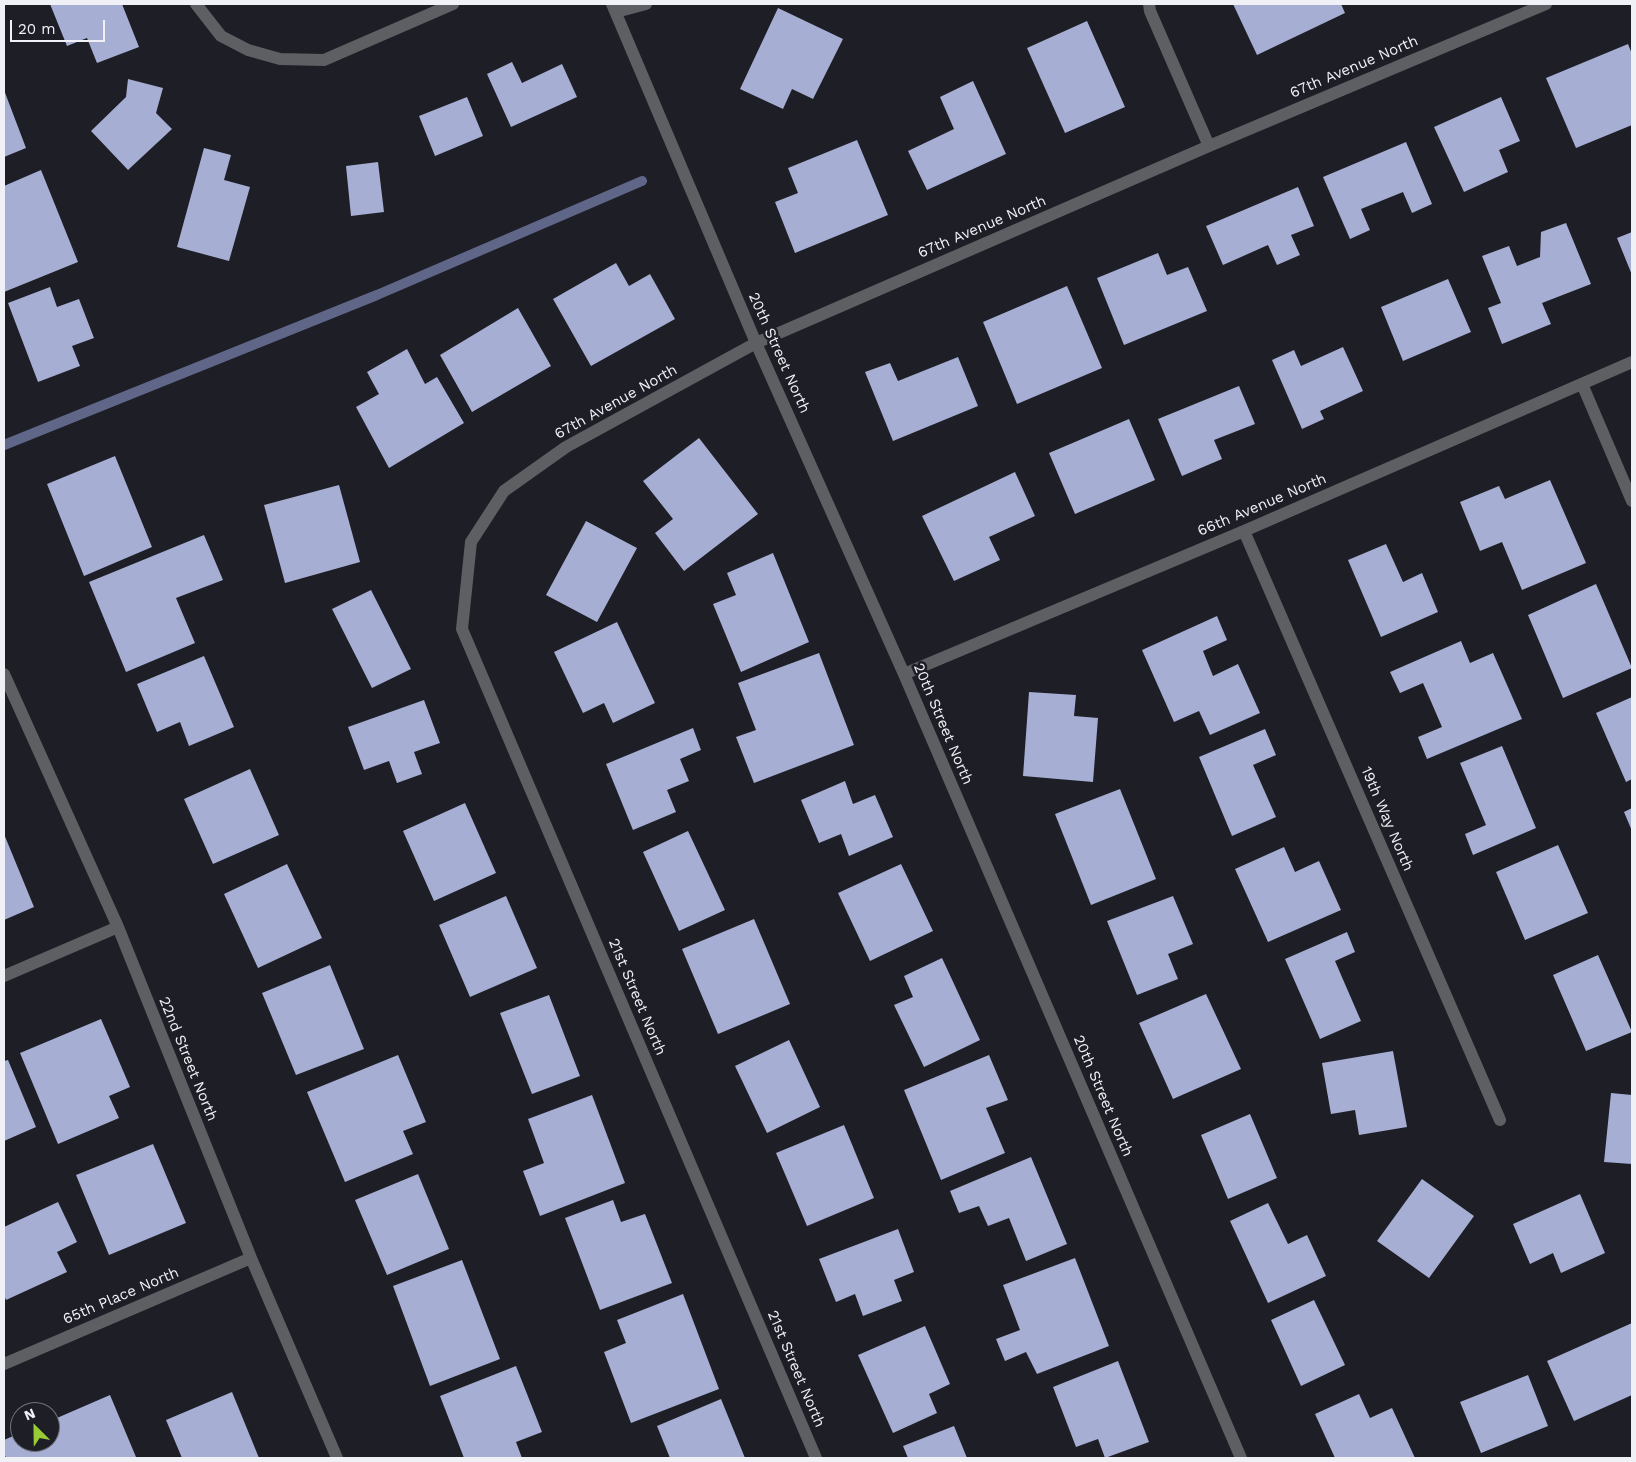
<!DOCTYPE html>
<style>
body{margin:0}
#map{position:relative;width:1636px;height:1462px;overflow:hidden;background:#1d1e26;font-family:"Work Sans",sans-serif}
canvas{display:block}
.frame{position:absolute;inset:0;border:5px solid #f0f1f6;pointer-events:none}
.north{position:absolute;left:10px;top:1402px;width:50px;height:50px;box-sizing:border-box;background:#1d1e26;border:1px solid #717279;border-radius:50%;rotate:337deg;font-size:14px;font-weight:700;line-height:20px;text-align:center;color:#f0f1f6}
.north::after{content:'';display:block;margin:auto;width:18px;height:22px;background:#99cb36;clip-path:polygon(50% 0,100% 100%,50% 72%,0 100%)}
.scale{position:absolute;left:10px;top:20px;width:95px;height:22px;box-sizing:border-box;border:2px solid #f0f1f6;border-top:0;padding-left:6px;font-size:15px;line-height:18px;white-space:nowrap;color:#f0f1f6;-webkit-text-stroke:4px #1d1e26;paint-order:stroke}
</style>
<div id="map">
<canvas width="1636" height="1462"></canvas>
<div class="frame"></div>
<div class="north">N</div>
<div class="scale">20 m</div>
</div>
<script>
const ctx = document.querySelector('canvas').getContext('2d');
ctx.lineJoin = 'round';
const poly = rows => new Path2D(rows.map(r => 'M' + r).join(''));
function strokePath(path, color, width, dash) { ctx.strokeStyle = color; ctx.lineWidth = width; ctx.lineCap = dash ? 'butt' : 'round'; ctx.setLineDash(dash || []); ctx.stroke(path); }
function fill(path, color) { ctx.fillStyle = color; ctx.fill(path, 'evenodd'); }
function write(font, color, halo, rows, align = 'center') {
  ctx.font = font + ' "Work Sans",sans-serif'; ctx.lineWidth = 5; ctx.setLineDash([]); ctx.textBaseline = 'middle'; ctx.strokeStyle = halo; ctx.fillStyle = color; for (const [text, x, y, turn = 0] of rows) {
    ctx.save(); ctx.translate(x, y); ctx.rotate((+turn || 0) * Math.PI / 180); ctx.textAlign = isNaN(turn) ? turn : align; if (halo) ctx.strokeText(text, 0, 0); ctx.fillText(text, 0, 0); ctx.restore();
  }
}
strokePath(poly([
 [4,445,377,295,642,181]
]), '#606688', 10);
fill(poly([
 [50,4,122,4,139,47,97,63,87,38,67,46],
 [1233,4,1341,4,1345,13,1257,55],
 [778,8,843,39,813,99,792,89,783,109,740,89],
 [1087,21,1125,107,1065,133,1027,48],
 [1628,44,1632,54,1632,125,1576,148,1546,78],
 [512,62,522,83,562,64,577,97,511,127,487,74],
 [128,79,163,88,156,113,172,129,128,170,91,131,126,97],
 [973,81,1006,154,927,190,908,151,954,129,940,97],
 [4,90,26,148,4,157],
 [467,97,483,136,435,156,419,116],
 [1501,97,1520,141,1499,150,1508,172,1464,192,1434,127],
 [857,140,888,215,795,253,775,202,798,193,788,168],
 [1406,142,1432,204,1412,213,1403,192,1361,209,1370,230,1350,239,1323,177],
 [204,148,231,155,224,180,250,187,229,261,177,247],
 [378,162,384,212,351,216,346,166],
 [41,170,78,262,4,292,4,186],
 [1298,187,1314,226,1291,235,1300,255,1277,265,1268,245,1223,265,1206,226],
 [1566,223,1591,284,1542,303,1551,324,1502,344,1488,308,1501,303,1482,256,1509,246,1517,266,1540,257,1541,232],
 [1632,232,1632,275,1617,238],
 [1158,253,1167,275,1188,267,1207,311,1124,345,1097,278],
 [616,263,629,286,650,274,675,319,591,366,553,299],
 [1448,279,1471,332,1403,361,1381,307],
 [1067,286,1102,368,1017,404,983,322],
 [50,287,57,307,79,299,94,338,72,346,80,366,38,382,8,303],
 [518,308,551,366,472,412,440,355],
 [1343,347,1363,391,1320,411,1324,419,1302,429,1272,360,1294,350,1301,366],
 [407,349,425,384,437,377,464,423,389,468,356,407,379,394,367,372],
 [958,357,978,406,893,441,865,372,890,363,898,381],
 [1239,386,1255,424,1214,440,1222,459,1182,476,1158,419],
 [1129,419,1155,480,1075,514,1049,453],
 [699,438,758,514,684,571,655,533,673,519,643,481],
 [115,456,152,547,84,576,47,484],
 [1015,472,1035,516,989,537,1000,560,954,581,922,516],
 [1550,480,1586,563,1522,590,1502,542,1480,551,1460,502,1499,486,1505,499],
 [339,485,360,562,285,583,264,505],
 [586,521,637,548,597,622,546,595],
 [204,535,223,580,176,598,195,643,126,672,89,582],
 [1386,544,1403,582,1422,573,1438,612,1381,637,1348,560],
 [773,553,809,642,741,672,713,604,736,595,727,573],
 [1596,584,1632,668,1563,698,1528,615],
 [371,590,411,669,372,688,332,609],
 [1217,616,1227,640,1203,651,1213,676,1238,664,1260,713,1210,735,1199,711,1174,722,1142,650],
 [617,622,655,703,613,723,604,703,583,713,554,652],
 [1461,641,1470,663,1493,653,1522,719,1427,759,1418,737,1442,727,1423,683,1400,693,1390,672],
 [819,653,854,745,754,783,736,737,756,730,738,683],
 [204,656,234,727,189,746,180,722,157,732,137,684],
 [1029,692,1076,695,1074,716,1098,718,1093,782,1023,776],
 [1632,697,1632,779,1626,782,1596,713],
 [424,700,440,743,414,752,422,774,397,783,389,761,364,770,348,727],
 [693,728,701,750,680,759,689,781,667,790,676,812,633,830,606,764],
 [1265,729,1276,755,1253,765,1276,817,1232,836,1199,757],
 [1502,746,1536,828,1473,855,1465,834,1486,825,1460,763],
 [250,769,279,835,213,864,184,799],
 [845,781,853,804,875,795,893,837,849,856,841,834,819,843,801,800],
 [1120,789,1156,879,1091,905,1055,814],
 [465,803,496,873,434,901,403,831],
 [1632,808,1632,831,1624,812],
 [688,831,725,910,679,931,643,852],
 [4,834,34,907,4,920],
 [1558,845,1588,913,1525,940,1496,872],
 [1284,847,1295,872,1319,861,1341,910,1268,942,1235,869],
 [287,864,322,938,258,968,224,894],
 [901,864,933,931,870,961,838,893],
 [506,896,537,968,470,997,439,925],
 [1173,896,1193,944,1168,954,1178,979,1137,995,1107,921],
 [754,919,790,1004,718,1034,682,949],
 [1347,932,1355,952,1335,961,1361,1021,1320,1039,1285,959],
 [1598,955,1632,1032,1586,1051,1553,975],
 [942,958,980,1040,924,1067,894,1005,913,997,904,976],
 [330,965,364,1049,296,1075,262,993],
 [1206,994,1241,1069,1173,1099,1139,1023],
 [549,995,580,1076,532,1094,500,1013],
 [101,1019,130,1087,109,1096,119,1118,58,1144,20,1053],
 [789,1040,820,1107,767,1133,735,1066],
 [1393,1051,1407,1127,1359,1135,1355,1110,1331,1114,1322,1063],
 [398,1055,426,1122,403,1131,413,1154,345,1182,307,1092],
 [989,1055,1008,1100,986,1108,1005,1153,941,1180,904,1090],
 [8,1060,36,1127,4,1141,4,1061],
 [1611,1093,1632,1095,1632,1164,1604,1162],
 [592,1095,625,1183,540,1216,523,1171,544,1163,528,1119],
 [1250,1114,1277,1178,1228,1199,1201,1135],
 [844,1125,874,1198,807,1226,776,1153],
 [153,1144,186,1223,109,1255,76,1175],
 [1031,1157,1067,1244,1026,1261,1009,1218,988,1226,979,1206,959,1213,950,1191],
 [418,1174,449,1249,387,1275,355,1200],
 [1422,1179,1474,1216,1429,1278,1377,1241],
 [1580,1194,1605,1253,1561,1273,1553,1253,1530,1264,1513,1224],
 [613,1200,621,1222,645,1214,672,1283,600,1310,565,1218],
 [58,1202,77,1242,57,1252,67,1272,6,1300,4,1295,4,1227],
 [1268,1203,1288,1244,1307,1235,1326,1276,1268,1303,1230,1221],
 [898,1229,914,1272,894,1280,902,1301,863,1316,855,1294,836,1302,819,1259],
 [1075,1258,1109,1346,1037,1374,1026,1352,1005,1361,996,1339,1020,1330,1003,1285],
 [462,1260,500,1359,430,1386,393,1286],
 [683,1294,719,1389,631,1423,604,1352,626,1343,617,1320],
 [1314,1300,1345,1365,1301,1386,1271,1320],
 [1632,1323,1632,1395,1574,1421,1547,1361],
 [925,1326,950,1384,929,1394,937,1413,893,1433,858,1355],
 [1118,1361,1149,1442,1105,1458,1098,1439,1076,1447,1053,1387],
 [516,1366,542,1432,516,1442,522,1458,464,1458,440,1396],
 [1528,1375,1548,1426,1481,1453,1460,1402],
 [232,1392,259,1458,182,1458,166,1420],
 [1359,1394,1370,1418,1392,1408,1415,1458,1335,1458,1315,1414],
 [110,1395,136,1457,6,1458,4,1453,4,1440,20,1433,20,1442,50,1442,50,1421],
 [721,1399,745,1458,670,1458,657,1426],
 [954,1426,967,1458,908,1458,903,1446]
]), '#a7aed3');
strokePath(poly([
 [196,4,221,36,248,50,280,59,324,60,453,4],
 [612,4,756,343,904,674,1241,1458],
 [1149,4,1150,11,1209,146],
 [616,12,646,4],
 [1582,384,1632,501],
 [1244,531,1500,1120],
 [4,674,118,927,251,1258,337,1458],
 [904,674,1244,531,1632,362],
 [4,976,118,927],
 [4,1364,251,1258],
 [816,1458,462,629,471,542,504,491,566,447,756,343,1209,146,1546,4]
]), '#5e5f63', 12);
write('15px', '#f0f1f6', '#1d1e26', [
 ["67th Avenue North",1354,67,-23],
 ["67th Avenue North",982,227,-23],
 ["20th Street North",779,353,66],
 ["67th Avenue North",616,402,-29],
 ["66th Avenue North",1262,505,-23],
 ["20th Street North",943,724,67],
 ["19th Way North",1387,819,67],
 ["21st Street North",637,997,67],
 ["22nd Street North",188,1059,68],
 ["20th Street North",1103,1096,67],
 ["65th Place North",121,1296,-23],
 ["21st Street North",796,1369,67]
]);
</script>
